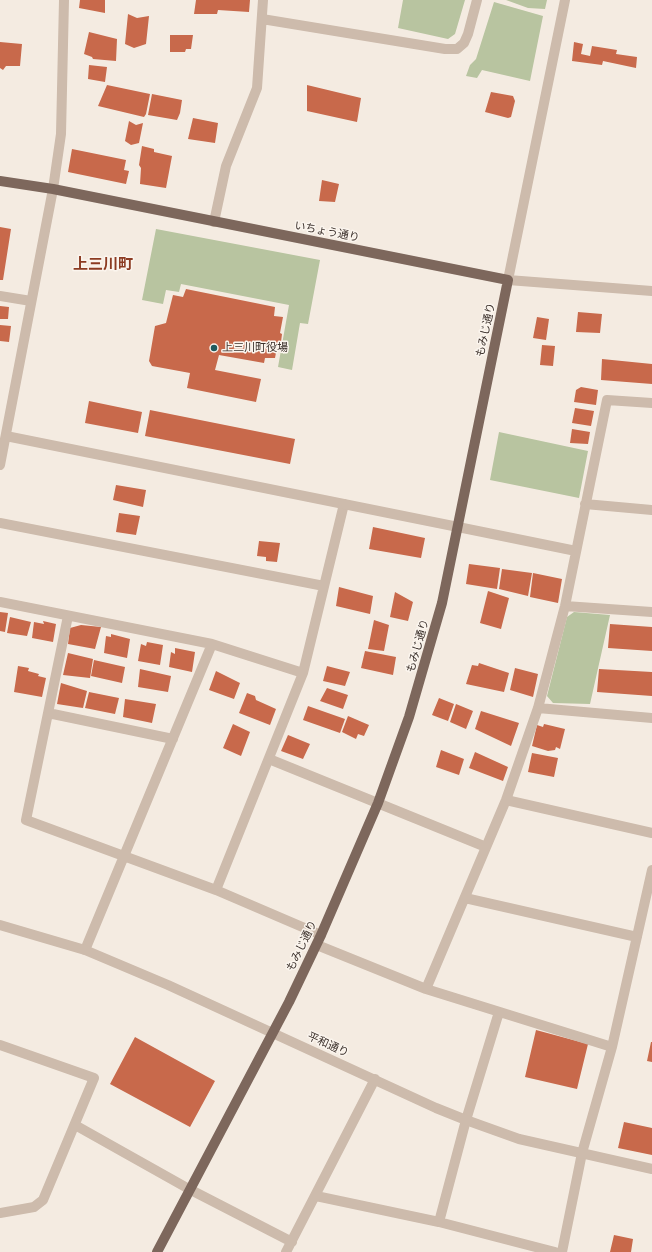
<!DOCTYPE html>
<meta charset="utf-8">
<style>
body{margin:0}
canvas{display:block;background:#f4ebe1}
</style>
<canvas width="652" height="1252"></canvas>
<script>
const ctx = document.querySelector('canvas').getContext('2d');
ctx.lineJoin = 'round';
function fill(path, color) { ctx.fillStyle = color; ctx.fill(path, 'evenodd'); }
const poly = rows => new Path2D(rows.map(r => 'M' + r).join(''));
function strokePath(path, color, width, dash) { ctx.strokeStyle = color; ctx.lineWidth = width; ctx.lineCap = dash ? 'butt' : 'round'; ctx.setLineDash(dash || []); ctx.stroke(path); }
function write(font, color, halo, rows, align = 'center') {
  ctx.font = font + ' "Fira Sans","Noto Sans JP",sans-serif'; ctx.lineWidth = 3; ctx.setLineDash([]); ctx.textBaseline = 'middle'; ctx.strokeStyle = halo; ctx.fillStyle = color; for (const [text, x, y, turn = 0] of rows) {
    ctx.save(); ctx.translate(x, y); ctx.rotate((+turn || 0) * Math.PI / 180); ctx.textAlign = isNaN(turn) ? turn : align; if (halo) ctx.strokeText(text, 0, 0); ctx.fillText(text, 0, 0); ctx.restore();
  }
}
fill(poly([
 [403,0,465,0,455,34,448,39,398,28],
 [506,0,547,0,545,9,528,8],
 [494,2,543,16,530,81,482,70,477,78,466,76,470,65,476,59],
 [156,229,320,260,308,324,300,323,292,370,278,367,289,305,181,284,179,292,166,290,163,304,142,300],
 [499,432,588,451,579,498,490,480],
 [574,612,610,615,590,704,553,703,547,696,567,617]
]), '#b8c4a0');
fill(poly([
 [80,0,105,0,105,13,79,8],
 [196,0,250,0,249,12,218,10,217,14,194,14],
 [128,14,137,18,149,16,146,44,134,48,125,44],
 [89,32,117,39,116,61,93,59,92,57,84,54],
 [170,35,193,35,191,49,186,49,185,52,170,52],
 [0,42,22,44,20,66,6,66,3,70,0,68],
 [574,42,583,44,581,54,590,56,592,46,617,50,616,54,637,57,636,68,603,61,602,65,572,61],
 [89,65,107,67,105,82,88,79],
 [107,85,150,94,146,114,144,117,98,106],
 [307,85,361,98,357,122,307,111],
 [491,92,513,96,515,101,511,117,508,118,485,112],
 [152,94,182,100,180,113,177,120,148,115],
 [193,118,218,123,215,143,188,139],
 [129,121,136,125,143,123,139,143,131,145,125,141],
 [142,146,154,149,154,152,172,156,166,188,140,184,141,168,139,165],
 [72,149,126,160,124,170,129,171,126,184,68,172],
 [322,180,339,184,335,202,319,201],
 [0,227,11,229,3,280,0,280],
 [186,289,275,307,274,316,283,317,280,333,282,334,281,342,278,342,275,358,265,358,264,363,219,355,215,370,261,379,256,402,187,388,190,373,152,366,149,361,155,326,166,323,173,295,183,297],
 [0,306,9,307,8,319,0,319],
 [578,312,602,314,600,333,576,332],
 [537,317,549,319,546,340,533,338],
 [0,325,11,326,9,342,0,341],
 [542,345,555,346,553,366,540,365],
 [602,359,652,364,652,384,601,380],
 [581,387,598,390,596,405,574,402,576,390],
 [89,401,142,412,138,433,85,423],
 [575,408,594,411,591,426,572,423],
 [150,410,295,439,290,464,145,436],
 [572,429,590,432,588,444,570,443],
 [116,485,146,490,143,507,113,500],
 [119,513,140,516,136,535,116,532],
 [373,527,425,538,421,558,369,549],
 [259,541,280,543,277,562,266,561,266,557,257,556],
 [469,564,500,568,497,589,466,584],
 [502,569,532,573,528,596,499,589],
 [533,573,562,579,558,603,530,597],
 [339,587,373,596,370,614,336,606],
 [488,591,509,598,501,629,480,623],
 [395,592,413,602,408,621,390,617],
 [0,612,8,613,5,632,0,631],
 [10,617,31,622,27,636,7,633],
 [374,620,389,625,384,651,368,649],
 [43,621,56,624,53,642,32,638,34,622,44,624],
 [610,624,652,627,652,651,608,648],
 [81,625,101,627,95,649,68,644,70,628],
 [111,634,130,639,127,658,104,653,106,636,111,637],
 [147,642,163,645,160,665,138,661,141,644,146,646],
 [175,648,195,652,192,672,169,667,171,652,175,654],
 [365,651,396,657,393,675,361,668],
 [68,653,93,659,90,678,63,675],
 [94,660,125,667,122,683,91,676],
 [479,663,509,673,504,692,466,684,472,665,478,666],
 [18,666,29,668,28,671,39,674,38,676,46,678,42,697,14,692],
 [327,666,350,672,345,686,323,681],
 [515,668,538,674,533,697,510,690],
 [140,669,171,676,168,692,138,687],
 [599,669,652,672,652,696,597,692],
 [216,671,240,683,234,699,209,690],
 [61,683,87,691,83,708,57,704],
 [327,688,348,695,343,709,320,701],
 [89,692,119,698,115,714,85,708],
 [247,693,255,696,256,700,276,709,270,725,239,713],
 [439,698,454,704,448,721,432,715],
 [125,699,156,704,152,723,123,717],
 [456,704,473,711,466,729,450,722],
 [308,706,345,719,340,733,303,720],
 [481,711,519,723,511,746,475,729],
 [348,716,369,725,364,736,358,734,356,739,342,732],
 [233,724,250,732,241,756,223,748],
 [544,724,565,729,560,749,556,747,555,750,548,751,532,746,537,725,543,727],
 [288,735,310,744,303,759,281,751],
 [441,750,464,759,459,775,436,767],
 [475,752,508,767,503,781,469,768],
 [532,753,558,758,554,777,528,772],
 [536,1030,588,1044,577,1089,525,1077],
 [135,1037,215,1081,190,1127,110,1084],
 [651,1042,652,1042,652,1062,647,1061],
 [624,1122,652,1128,652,1155,618,1148],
 [614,1235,633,1239,631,1252,610,1252]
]), '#c8694b');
strokePath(poly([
 [53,189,61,134,64,0],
 [0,296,31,301],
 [585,504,652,510],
 [0,523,324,586],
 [458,527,576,551],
 [0,602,212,644,303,673],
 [565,606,652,612],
 [68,616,26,820,216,890,321,935],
 [538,708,652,718],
 [48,713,173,739],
 [269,759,486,847],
 [506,800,652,833],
 [216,890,303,673,344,504],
 [465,898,637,937],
 [317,945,426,989,612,1047],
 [85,950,212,644],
 [426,989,506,800,538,708,565,606,607,400,652,403],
 [0,1045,94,1078,43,1200,34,1207,0,1213],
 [75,1125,189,1189,292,1242],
 [316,1196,439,1222,555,1252],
 [439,1222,466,1120,499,1012],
 [286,1252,375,1079],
 [562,1252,582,1153,612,1047,652,870]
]), '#cdbbac', 10);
strokePath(poly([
 [565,0,508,280,652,291],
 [262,19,445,49,457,49,464,43,468,34,477,0],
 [214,222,226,166,257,88,263,0],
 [6,436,458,527],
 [0,465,53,189],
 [0,925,85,950,168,985,436,1108,466,1120,519,1139,652,1169]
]), '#cdbbac', 10);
strokePath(poly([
 [0,181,53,189,508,280,442,603,409,717,378,803,321,935,289,1002,157,1252]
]), '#7d675c', 10);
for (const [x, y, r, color] of [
 [214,348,4,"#1f5a5e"]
]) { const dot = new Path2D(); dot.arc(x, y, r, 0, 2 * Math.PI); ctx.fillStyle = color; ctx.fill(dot); strokePath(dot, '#fbf5ee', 1.5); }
write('11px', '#3b302b', '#fbf5ee', [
 ["いちょう通り",327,232,11],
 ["もみじ通り",486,330,-78],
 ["もみじ通り",418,646,-74],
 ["もみじ通り",302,946,-64],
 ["平和通り",328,1045,24]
]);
write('11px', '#3b302b', '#fbf5ee', [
 ["上三川町役場",222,348]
], 'left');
write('bold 15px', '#8c3b22', '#fbf5ee', [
 ["上三川町",103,265]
]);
</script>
